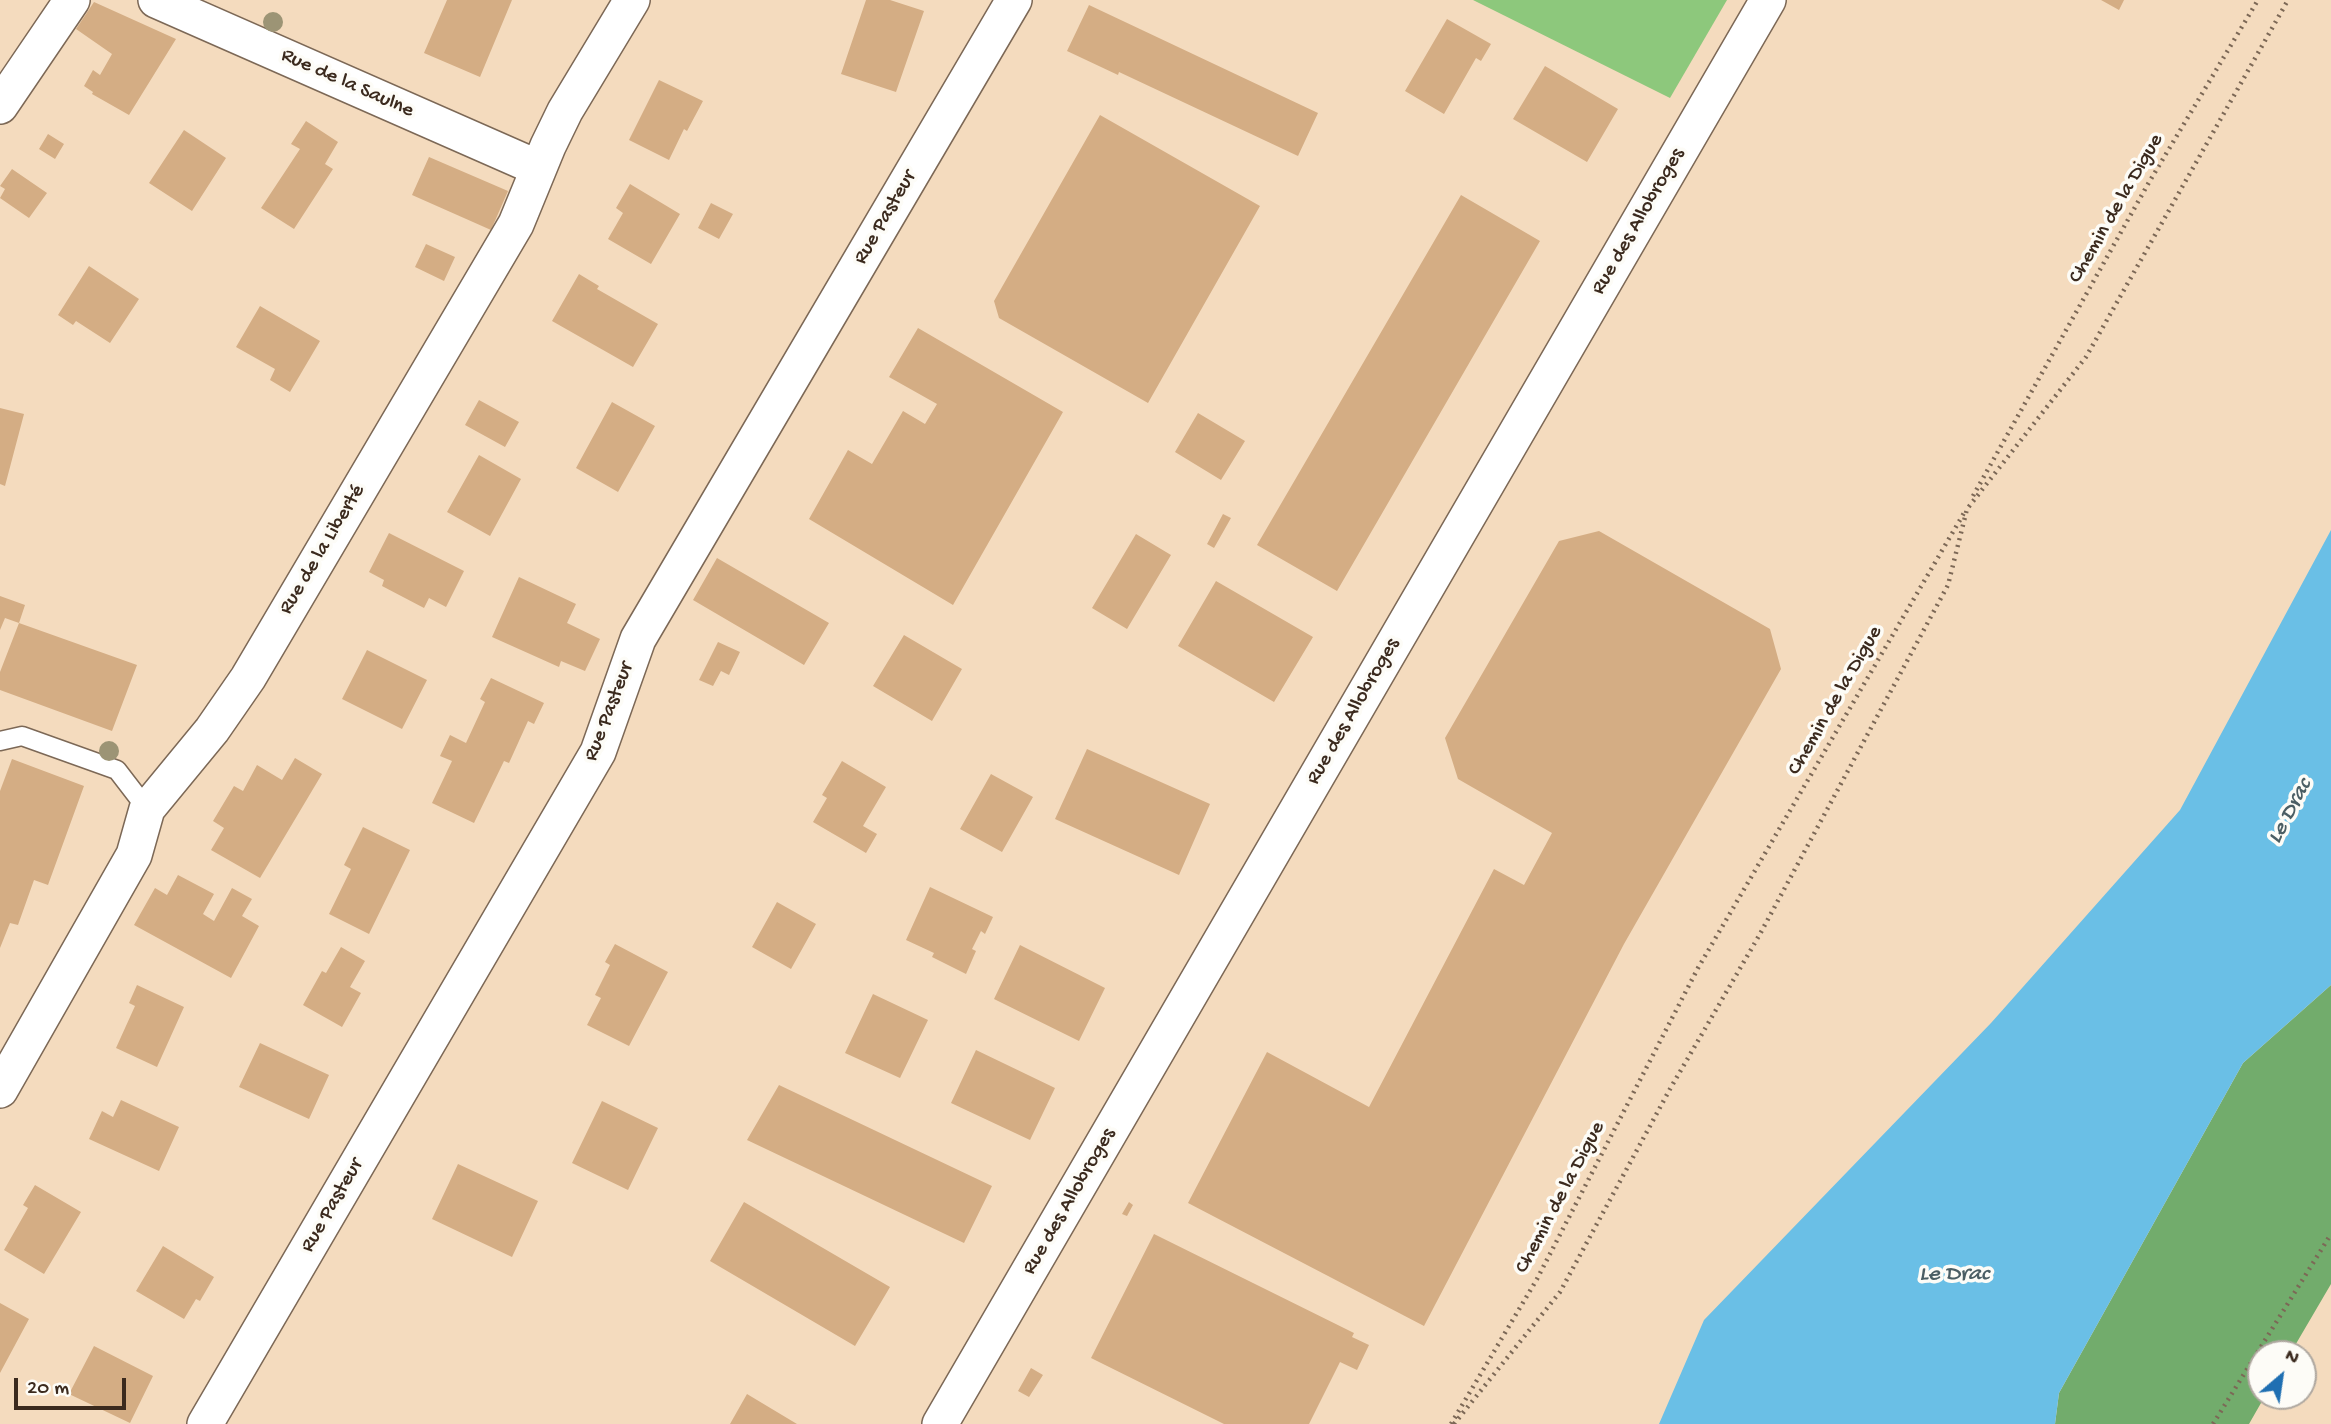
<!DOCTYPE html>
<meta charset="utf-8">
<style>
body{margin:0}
#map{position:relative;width:2331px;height:1424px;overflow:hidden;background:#f4dbbe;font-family:"Gochi Hand",sans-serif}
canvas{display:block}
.north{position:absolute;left:2247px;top:1340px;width:70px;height:70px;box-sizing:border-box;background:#fdfcf7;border:2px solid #afa8a0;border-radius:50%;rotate:29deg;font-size:19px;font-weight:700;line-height:28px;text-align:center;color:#3b2a1e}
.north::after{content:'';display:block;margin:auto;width:24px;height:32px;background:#1f6fb2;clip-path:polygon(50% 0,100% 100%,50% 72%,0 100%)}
.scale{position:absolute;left:14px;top:1378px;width:112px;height:32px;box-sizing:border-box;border:4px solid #3b2a1e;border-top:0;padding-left:9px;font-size:21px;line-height:24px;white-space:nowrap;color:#3b2a1e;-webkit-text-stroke:5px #fdfcf7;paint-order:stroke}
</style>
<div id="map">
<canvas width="2331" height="1424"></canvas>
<div class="north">N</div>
<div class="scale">20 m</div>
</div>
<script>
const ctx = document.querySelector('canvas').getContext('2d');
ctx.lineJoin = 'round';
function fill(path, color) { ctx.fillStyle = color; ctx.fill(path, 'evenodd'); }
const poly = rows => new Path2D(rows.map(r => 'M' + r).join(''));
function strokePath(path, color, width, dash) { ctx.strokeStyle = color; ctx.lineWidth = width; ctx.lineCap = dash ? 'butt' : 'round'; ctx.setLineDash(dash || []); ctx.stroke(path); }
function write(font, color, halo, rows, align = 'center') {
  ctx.font = font + ' "Gochi Hand",sans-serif'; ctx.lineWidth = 7; ctx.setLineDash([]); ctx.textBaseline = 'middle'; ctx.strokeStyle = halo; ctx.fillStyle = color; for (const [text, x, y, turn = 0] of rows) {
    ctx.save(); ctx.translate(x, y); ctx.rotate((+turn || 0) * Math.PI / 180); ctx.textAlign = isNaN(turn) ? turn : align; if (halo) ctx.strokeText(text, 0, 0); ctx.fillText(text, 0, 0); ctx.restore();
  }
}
fill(poly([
 [1473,0,1727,0,1670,98]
]), '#8dc87c');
fill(poly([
 [2331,985,2331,1284,2290,1354,2261,1354,2261,1396,2265,1396,2249,1424,2055,1424,2059,1393,2243,1063]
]), '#72ac6c');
fill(poly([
 [2331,530,2331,985,2243,1063,2059,1393,2055,1424,1659,1424,1704,1320,1991,1023,2180,810]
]), '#6abfe6');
fill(poly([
 [447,0,512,0,480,77,424,53],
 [866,0,890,0,924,11,896,92,841,74],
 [2101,0,2124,0,2119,10],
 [94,2,176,39,129,115,92,94,93,92,84,86,93,70,100,75,112,54,76,29],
 [1089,5,1318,113,1298,156,1119,72,1118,75,1067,51],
 [1447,19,1491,44,1481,61,1476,58,1444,114,1405,91],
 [1545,66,1618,109,1587,162,1513,119],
 [659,80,703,101,687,131,684,129,669,160,629,140],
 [1100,115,1260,206,1148,403,999,318,994,301],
 [306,121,338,142,325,164,333,169,294,229,261,208,300,149,291,144],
 [184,130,226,158,192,211,149,183],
 [48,134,64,144,55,159,39,149],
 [429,157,508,191,491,230,412,195],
 [12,169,47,193,29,218,0,198,5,189,0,186],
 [630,184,680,214,651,264,608,239,623,213,616,208],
 [1461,195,1540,241,1337,591,1257,545],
 [711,203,733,214,719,239,698,228],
 [426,244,455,257,444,281,415,267],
 [89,266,139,299,110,343,76,321,73,325,58,315],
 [579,274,599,286,597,289,658,324,633,367,552,321],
 [260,306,320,341,290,392,270,380,275,369,236,347],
 [918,328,1063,412,953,605,809,519,848,450,872,464,903,411,925,424,937,404,889,377],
 [479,400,519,422,505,447,465,425],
 [612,402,655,426,618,492,576,468],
 [0,408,24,414,5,486,0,484],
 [1198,413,1245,441,1221,480,1175,452],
 [479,455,521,479,490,536,447,512],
 [1223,514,1231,518,1214,548,1207,544],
 [1599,531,1770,629,1781,669,1624,944,1424,1326,1188,1203,1267,1052,1369,1107,1494,869,1524,885,1552,833,1458,779,1445,738,1559,541],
 [389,533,464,571,446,607,429,598,424,608,382,586,384,580,369,572],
 [1136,534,1171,555,1127,629,1092,608],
 [717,558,829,623,804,665,693,600],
 [519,577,576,604,567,623,600,639,585,671,561,661,559,667,492,637],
 [1216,581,1313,637,1274,702,1178,646],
 [0,596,25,605,19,623,5,618,0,630],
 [19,623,137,665,112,731,0,690,0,672],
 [904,635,962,669,932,721,873,686],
 [718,642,740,652,729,675,721,671,713,686,699,680],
 [367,650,427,680,402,729,342,699],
 [491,678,544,703,534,724,528,721,509,763,504,761,474,823,432,803,452,761,440,756,450,735,466,743,485,702,480,699],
 [1087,749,1210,804,1179,875,1055,819],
 [295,758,322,774,260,878,211,850,224,828,213,821,234,786,243,791,257,765,282,780],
 [12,759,84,786,48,885,34,880,18,925,10,923,0,948,0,791],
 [842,761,886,787,863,826,877,834,866,853,813,822,827,798,822,795],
 [991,774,1033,797,1002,852,960,829],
 [363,827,410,850,369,934,329,914,351,869,344,865],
 [178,875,214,894,203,914,214,921,232,888,252,899,242,916,259,926,231,978,134,925,155,888,167,895],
 [930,887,993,917,985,934,981,931,972,949,976,951,966,974,932,957,934,953,906,940],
 [777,902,816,924,791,969,752,947],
 [615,944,668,972,629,1046,587,1025,601,998,595,995,610,965,605,962],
 [1020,945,1105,988,1079,1041,994,999],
 [341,947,365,961,350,987,361,993,342,1027,303,1005,322,971,326,973],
 [137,985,184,1007,157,1067,116,1048,135,1006,129,1003],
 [873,994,928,1020,900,1078,845,1053],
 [260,1043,329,1075,309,1119,239,1087],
 [976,1050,1055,1088,1030,1140,951,1103],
 [779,1085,992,1186,964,1243,747,1140],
 [121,1100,179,1127,159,1171,89,1139,102,1111,113,1117],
 [602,1101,658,1128,628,1190,572,1163],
 [458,1164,538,1201,512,1257,432,1219],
 [35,1185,81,1212,44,1274,4,1250,28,1208,23,1205],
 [744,1202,890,1287,855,1346,710,1261],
 [1129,1202,1133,1205,1127,1216,1122,1214],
 [1154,1234,1354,1333,1352,1337,1369,1345,1357,1370,1340,1362,1309,1424,1224,1424,1091,1358],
 [163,1246,214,1277,200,1301,196,1299,184,1319,136,1291],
 [0,1303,29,1319,0,1373],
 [94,1346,153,1376,130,1423,69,1394],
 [1031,1368,1043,1375,1029,1397,1018,1391],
 [747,1394,797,1424,730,1424]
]), '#d4ad84');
const service = poly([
 [0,741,22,736,117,770,147,809]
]);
const minor = poly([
 [156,0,538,168],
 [0,106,72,0],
 [0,1090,134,855,147,809,212,730,248,678,516,224,548,146,565,111,632,0],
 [205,1424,598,752,638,639,1014,0],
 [940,1424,1768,0]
]);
strokePath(service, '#7c6856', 21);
strokePath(minor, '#7c6856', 38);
strokePath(poly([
 [1973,496,2148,184,2258,0],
 [1451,1424,1537,1279,1698,968,1964,513],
 [1454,1424,1560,1292,1670,1089,1760,934,1948,585,1967,509,2086,357,2288,0],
 [2213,1424,2331,1234]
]), '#7c6856', 4.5, [2, 5]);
strokePath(service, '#fff', 18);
strokePath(minor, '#fff', 35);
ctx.fillStyle = '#9c9475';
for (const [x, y] of [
 [273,22],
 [109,751]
]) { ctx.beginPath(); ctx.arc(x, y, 10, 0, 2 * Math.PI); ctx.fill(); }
write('21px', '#3b2a1e', '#fdfcf7', [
 ["Rue de la Saulne",347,84,24],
 ["Chemin de la Digue",2117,209,-60],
 ["Rue Pasteur",886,218,-60],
 ["Rue des Allobroges",1639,222,-60],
 ["Rue de la Liberté",323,550,-59],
 ["Chemin de la Digue",1836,701,-60],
 ["Rue Pasteur",610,712,-69],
 ["Rue des Allobroges",1354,712,-60],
 ["Chemin de la Digue",1561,1198,-62],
 ["Rue des Allobroges",1070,1202,-60],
 ["Rue Pasteur",333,1206,-60]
]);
write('italic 23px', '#4b5e64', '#fdfcf7', [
 ["Le Drac",2291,812,-62],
 ["Le Drac",1954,1275]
]);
</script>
